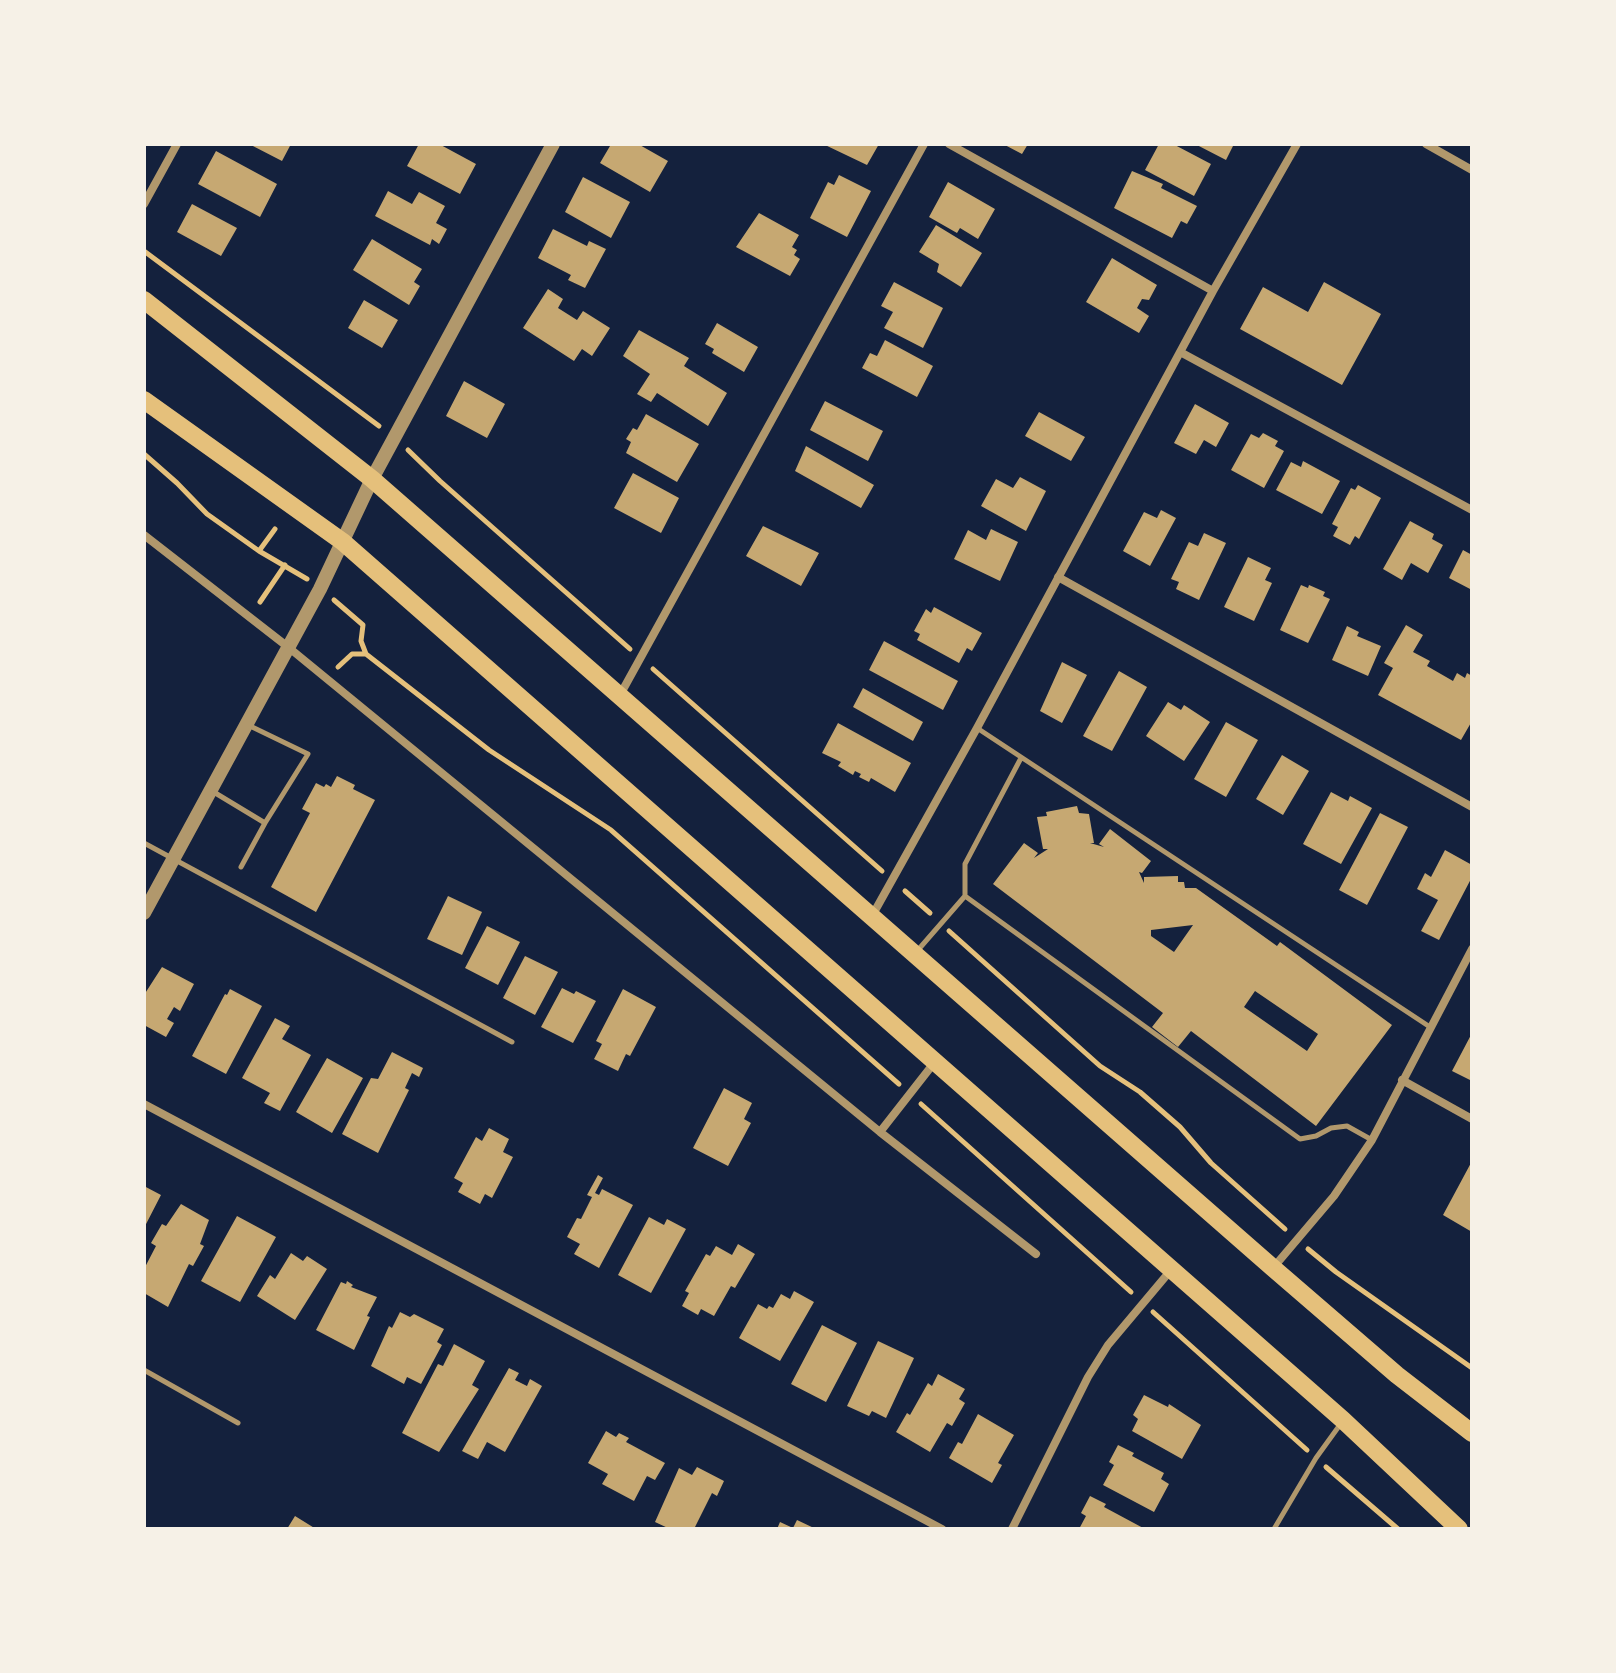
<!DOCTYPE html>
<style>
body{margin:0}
#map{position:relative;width:1616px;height:1673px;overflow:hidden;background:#14213d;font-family:Jost,sans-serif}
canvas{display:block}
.frame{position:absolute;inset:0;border:146px solid #f6f1e7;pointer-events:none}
</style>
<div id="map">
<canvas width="1616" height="1673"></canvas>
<div class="frame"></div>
</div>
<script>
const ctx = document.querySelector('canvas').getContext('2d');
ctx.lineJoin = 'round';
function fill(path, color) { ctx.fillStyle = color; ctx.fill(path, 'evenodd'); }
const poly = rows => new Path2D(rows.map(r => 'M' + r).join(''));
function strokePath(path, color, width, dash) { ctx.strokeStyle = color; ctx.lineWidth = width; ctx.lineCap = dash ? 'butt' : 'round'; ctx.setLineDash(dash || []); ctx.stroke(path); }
fill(poly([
 [249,144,291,144,282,161],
 [419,144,439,144,476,164,460,194,407,166],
 [606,144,638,144,668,161,650,192,600,163,610,146],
 [823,144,879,144,867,165],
 [1003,144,1028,144,1022,154],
 [1159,144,1173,144,1211,164,1194,196,1145,170],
 [1195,144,1234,144,1226,160],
 [216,151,277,184,260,217,198,184],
 [1132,171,1163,184,1161,188,1197,206,1187,224,1181,221,1172,238,1114,208],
 [839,175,871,191,847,237,810,218,828,182,834,185],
 [583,177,630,202,611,238,565,212],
 [948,182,995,209,978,239,960,228,957,233,929,217],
 [388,191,412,204,419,192,445,206,436,223,447,229,439,244,432,239,430,245,375,216],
 [192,204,237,228,221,256,177,232],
 [759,213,799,235,792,247,797,250,794,255,800,259,790,276,736,247],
 [936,225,982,253,961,287,937,272,939,264,919,252],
 [553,229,587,246,589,241,606,249,585,288,568,280,571,275,538,258],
 [372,239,422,269,414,282,420,286,409,305,353,270],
 [1112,258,1157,285,1149,300,1142,299,1137,308,1149,316,1139,333,1086,302],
 [894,282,943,308,923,348,884,328,893,312,881,306],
 [1324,282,1381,314,1342,385,1240,329,1263,287,1308,312],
 [548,289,563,299,558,308,577,320,583,311,610,328,592,356,582,349,574,361,523,328],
 [364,300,398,320,382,348,348,328],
 [717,323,758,347,744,372,712,353,714,349,705,344],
 [639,330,689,358,684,366,727,393,708,426,657,393,651,402,637,394,650,374,623,356],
 [885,340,933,366,917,397,862,368,870,353,877,356],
 [464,381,505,404,487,438,446,416],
 [825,401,883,431,868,461,810,430],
 [1195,404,1229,423,1216,447,1204,440,1196,454,1174,443],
 [1039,412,1085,437,1071,461,1025,436],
 [646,414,699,444,677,482,626,453,631,442,626,439,633,428,637,430],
 [1263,433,1278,441,1275,446,1284,451,1264,488,1231,470,1251,434,1259,438],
 [806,446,874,485,861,508,795,471],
 [1303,461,1340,481,1322,514,1276,490,1291,462,1301,467],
 [633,473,679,498,661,533,614,508],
 [1020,477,1046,491,1026,531,981,506,996,479,1013,488],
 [1358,485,1381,498,1359,539,1355,536,1350,545,1333,536,1338,527,1332,524,1351,488,1355,490],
 [1161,510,1176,518,1150,566,1123,551,1144,512,1157,518],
 [1410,521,1434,534,1432,539,1443,545,1428,573,1411,563,1402,580,1383,569],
 [763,526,819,553,801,586,746,556],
 [991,529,1018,542,1000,581,954,559,968,530,986,540],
 [1204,533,1226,543,1199,600,1176,589,1179,582,1171,579,1189,542,1198,546],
 [1463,550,1472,555,1472,590,1449,578],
 [1248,557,1271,568,1265,580,1272,583,1254,621,1224,607],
 [1301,585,1308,588,1309,585,1325,592,1323,596,1330,599,1308,643,1280,630],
 [934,607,982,633,972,651,967,648,959,663,917,640,920,634,914,631,926,609,931,613],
 [1406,625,1423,635,1413,652,1430,661,1427,666,1453,681,1457,673,1465,678,1467,673,1472,676,1472,721,1461,740,1378,695,1393,668,1384,663],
 [1347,626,1359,632,1357,636,1381,646,1368,676,1332,660],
 [884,641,958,681,943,710,869,670],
 [1062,662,1087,675,1062,723,1040,711],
 [1119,671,1147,687,1112,751,1083,736],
 [863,688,923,722,913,741,853,707],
 [1168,702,1181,710,1184,705,1210,722,1184,761,1146,736],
 [1226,722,1258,740,1226,797,1194,779],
 [838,723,911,763,895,792,871,778,869,782,859,777,861,774,855,771,853,775,838,766,841,762,822,753],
 [1282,755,1309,771,1283,815,1256,799],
 [337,776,355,785,353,789,375,800,316,912,271,887,310,813,302,809,316,783,324,787,326,784,331,787],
 [1331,792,1348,801,1350,796,1372,808,1341,864,1303,844],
 [1077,806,1079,813,1089,814,1094,843,1090,843,1104,847,1099,844,1110,829,1151,861,1142,873,1139,872,1144,883,1144,877,1178,876,1178,882,1184,882,1185,888,1196,888,1277,946,1280,942,1392,1025,1316,1126,1191,1031,1178,1047,1152,1027,1163,1013,993,884,1024,843,1038,853,1034,858,1048,849,1043,849,1037,817,1047,816,1046,812],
 [1193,925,1174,952,1151,936,1151,930],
 [1255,991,1318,1034,1307,1051,1244,1007],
 [1380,813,1408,827,1367,905,1339,890],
 [1445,850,1472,865,1472,877,1439,940,1421,931,1438,900,1417,889,1425,873,1431,877],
 [448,896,482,912,462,955,427,939],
 [487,926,520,942,498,985,465,968],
 [525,956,558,972,535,1015,503,998],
 [162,967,194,984,180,1011,174,1007,167,1019,174,1023,166,1037,144,1025,144,995],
 [562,988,574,994,576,991,596,1001,573,1043,541,1027],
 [230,989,262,1006,226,1074,192,1056,225,994,227,995],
 [623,989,656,1007,630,1056,626,1054,618,1071,594,1059,602,1044,596,1041],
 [275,1018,290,1026,282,1039,311,1055,280,1111,264,1103,270,1093,242,1078],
 [1472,1033,1472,1081,1452,1071],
 [392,1052,423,1068,419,1077,412,1073,405,1088,409,1090,378,1153,342,1134,371,1078,378,1079],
 [327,1058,363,1078,332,1133,296,1112],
 [724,1088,752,1103,744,1119,751,1123,728,1166,693,1148],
 [489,1128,509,1139,503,1152,513,1157,492,1198,485,1194,480,1204,458,1192,463,1183,454,1178,476,1137,482,1141],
 [1472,1161,1472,1232,1443,1215],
 [598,1175,603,1178,595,1193,599,1195,602,1189,633,1205,599,1268,574,1254,580,1244,567,1237,577,1218,581,1219,592,1197,587,1195],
 [144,1186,161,1195,144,1228],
 [181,1204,209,1220,200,1244,204,1246,193,1266,189,1264,168,1307,144,1293,144,1269,156,1246,151,1243,162,1224,166,1226],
 [237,1216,276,1237,240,1302,201,1281],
 [649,1217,664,1225,667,1219,686,1229,651,1293,618,1275],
 [738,1244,755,1254,735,1288,731,1286,714,1316,701,1309,698,1315,682,1306,689,1293,685,1291,706,1254,710,1256,716,1246,732,1255],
 [291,1253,303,1261,307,1256,327,1269,295,1320,257,1296,270,1275,275,1279],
 [347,1281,353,1285,351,1287,377,1297,367,1316,370,1317,354,1350,316,1330,341,1282,346,1284],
 [794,1291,814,1302,780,1361,739,1338,758,1304,767,1309,769,1306,773,1308,781,1294,790,1299],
 [400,1312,410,1317,414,1314,444,1329,437,1342,442,1345,421,1384,407,1377,404,1384,371,1366,389,1326,392,1328],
 [822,1325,857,1343,826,1402,791,1384],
 [878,1341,914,1358,886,1418,872,1411,869,1416,847,1406],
 [454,1344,485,1361,472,1385,479,1389,439,1452,402,1433,438,1364,443,1366],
 [509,1368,519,1373,515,1380,527,1386,530,1379,542,1386,505,1452,487,1442,478,1459,462,1451],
 [938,1374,965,1389,959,1399,965,1403,952,1426,947,1423,930,1452,896,1432,907,1413,910,1415,928,1383,932,1386],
 [1144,1395,1168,1407,1169,1404,1201,1425,1182,1459,1132,1431,1138,1419,1133,1415],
 [978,1414,1014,1435,998,1463,1002,1465,992,1483,949,1458,958,1442,962,1444],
 [606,1431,616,1437,619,1433,629,1438,626,1442,665,1463,655,1480,647,1476,634,1501,602,1484,608,1474,588,1463],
 [1118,1445,1134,1453,1132,1456,1164,1473,1161,1479,1169,1484,1154,1512,1103,1485,1114,1465,1109,1462],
 [697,1467,724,1481,717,1496,712,1493,694,1529,670,1529,655,1522,679,1468,692,1475],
 [1090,1496,1106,1504,1104,1507,1145,1529,1079,1529,1086,1516,1081,1513],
 [295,1516,316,1529,287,1529],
 [797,1520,816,1529,777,1529,780,1522,793,1528]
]), '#c6a872');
strokePath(poly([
 [144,251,379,426],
 [408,450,440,481,630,649],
 [144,454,177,483,207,514,259,551,307,579],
 [259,551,275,529],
 [334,600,363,625,361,641,366,654,489,750,611,830,899,1084],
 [260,602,285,565],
 [338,667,352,654,366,654],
 [653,669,882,871],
 [905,891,930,913],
 [949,931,1100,1066,1140,1092,1180,1127,1211,1163,1285,1229],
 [921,1104,1131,1292],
 [1308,1249,1336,1272,1472,1368],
 [1153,1312,1307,1450],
 [1326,1467,1398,1529]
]), '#e5c07b', 5);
strokePath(poly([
 [248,725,308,754,265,823],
 [977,728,1430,1027],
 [212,791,265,823,241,867],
 [144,843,512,1042],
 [965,896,1300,1139,1316,1136,1331,1128,1347,1126,1372,1140],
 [918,950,965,896,965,864,1021,758],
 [144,1370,238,1423],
 [1274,1529,1316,1458,1342,1422]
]), '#b1986c', 5);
strokePath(poly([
 [949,144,1213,291],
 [1426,144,1472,170],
 [144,204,177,144],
 [1182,353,1472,510],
 [144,535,288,647,880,1132,1036,1254],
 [1058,577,1472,807],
 [620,695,924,144],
 [872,916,977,728,1213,291,1297,144],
 [1402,1080,1472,1119],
 [144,1104,942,1529],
 [880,1132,934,1063],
 [1273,1268,1334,1196,1372,1140,1472,949],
 [1012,1529,1088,1377,1108,1345,1171,1270]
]), '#b1986c', 8);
strokePath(poly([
 [144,913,320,589,372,479,553,144]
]), '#b1986c', 14);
strokePath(poly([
 [144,300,372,479,1273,1268,1397,1375,1472,1433],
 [144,400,343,542,1343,1420,1459,1529]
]), '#e5c07b', 18);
</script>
